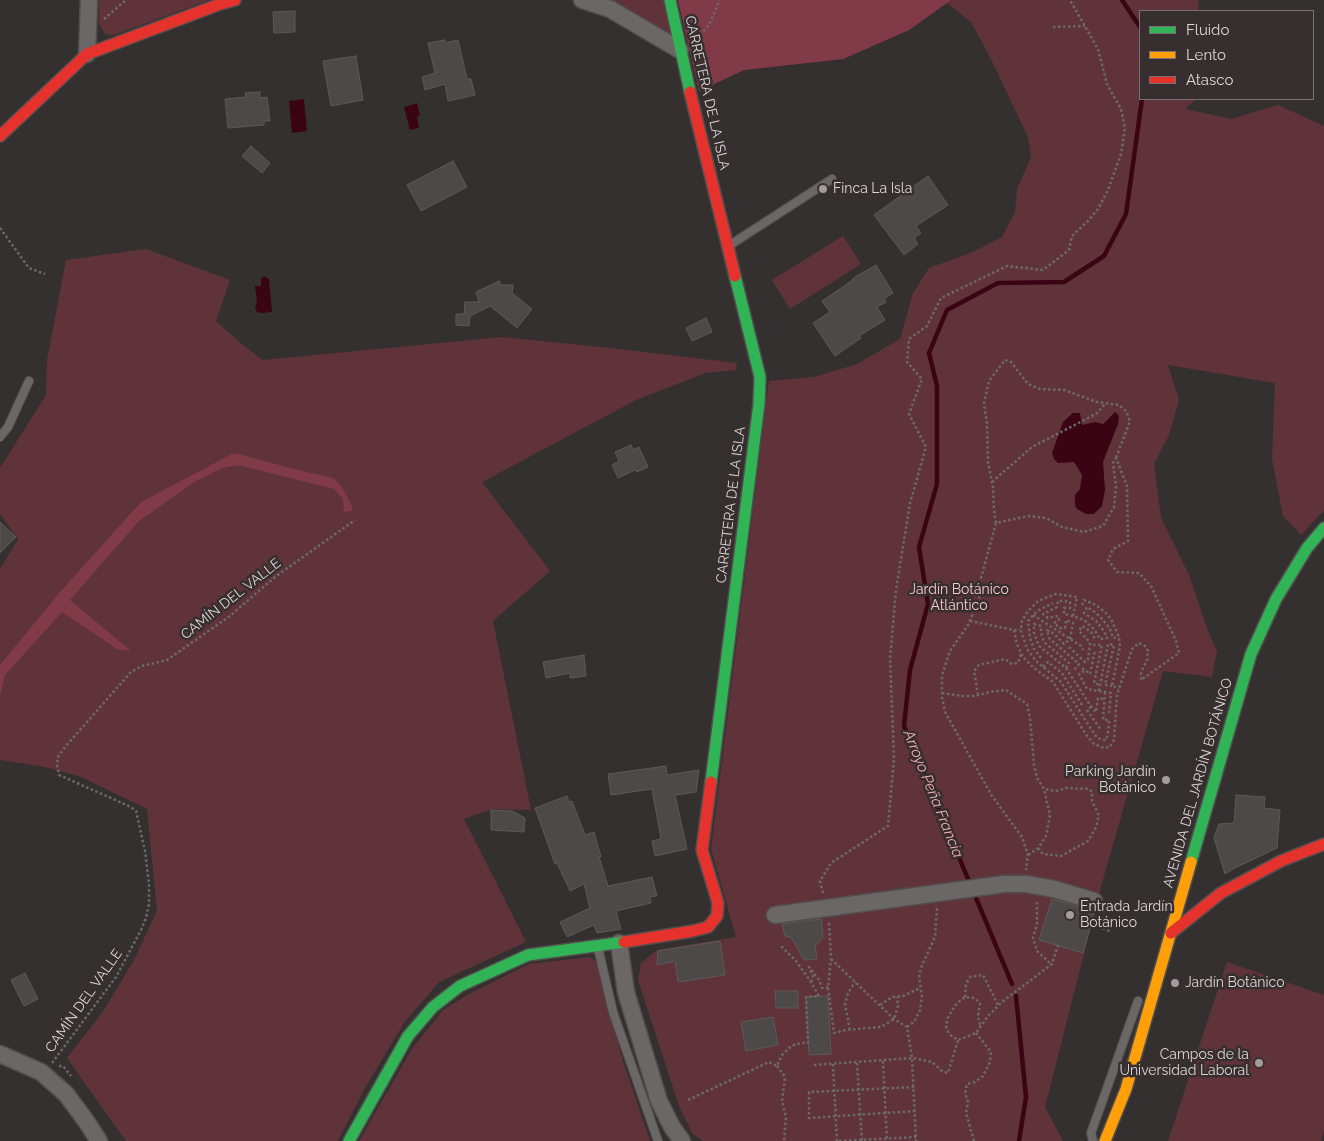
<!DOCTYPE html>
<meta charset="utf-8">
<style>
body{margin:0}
#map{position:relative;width:1324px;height:1141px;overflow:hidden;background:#353030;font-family:Raleway,sans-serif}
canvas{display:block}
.legend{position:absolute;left:1139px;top:10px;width:175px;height:90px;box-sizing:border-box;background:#372e2f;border:1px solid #797172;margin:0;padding:6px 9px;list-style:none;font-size:15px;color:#dcd6d7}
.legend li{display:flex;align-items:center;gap:10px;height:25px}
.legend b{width:25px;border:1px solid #797172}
</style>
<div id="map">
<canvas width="1324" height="1141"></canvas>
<ul class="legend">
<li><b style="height:6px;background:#30b455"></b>Fluido</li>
<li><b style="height:6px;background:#ff9f0a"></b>Lento</li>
<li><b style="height:6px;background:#e5322d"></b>Atasco</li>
</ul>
</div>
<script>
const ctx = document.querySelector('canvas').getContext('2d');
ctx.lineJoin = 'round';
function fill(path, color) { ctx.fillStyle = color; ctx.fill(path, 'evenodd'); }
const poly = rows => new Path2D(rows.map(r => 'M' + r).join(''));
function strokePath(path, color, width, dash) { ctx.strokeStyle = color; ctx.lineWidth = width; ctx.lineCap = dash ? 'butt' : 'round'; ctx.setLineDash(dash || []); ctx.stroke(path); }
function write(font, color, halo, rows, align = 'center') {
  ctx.font = font + ' Raleway,sans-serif'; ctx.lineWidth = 5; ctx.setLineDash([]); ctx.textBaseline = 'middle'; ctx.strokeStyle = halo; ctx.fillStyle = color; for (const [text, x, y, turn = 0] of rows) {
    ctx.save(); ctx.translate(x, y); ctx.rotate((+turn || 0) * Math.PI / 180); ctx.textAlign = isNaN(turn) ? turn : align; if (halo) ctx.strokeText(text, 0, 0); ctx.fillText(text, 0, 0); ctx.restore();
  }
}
fill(poly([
 [99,0,209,0,114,35,105,34,99,24],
 [582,0,670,0,680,50],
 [678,0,1199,0,1198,11,1140,11,1140,99,1194,99,1194,101,1185,109,1231,119,1278,105,1324,126,1324,510,1301,535,1283,516,1272,459,1275,383,1168,365,1179,400,1169,435,1154,464,1161,518,1189,575,1209,634,1217,651,1212,677,1163,671,1102,883,1045,1107,1063,1141,703,1141,692,1133,679,1106,638,980,641,963,657,950,736,937,711,849,769,381,814,377,857,364,900,339,913,293,929,268,973,252,1002,237,1015,212,1017,189,1031,157,1028,137,991,59,971,22,947,3,909,30,843,59,744,70,699,91],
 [776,991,798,991,798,1008,776,1008],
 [767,1018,769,1027,774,1027,778,1045,746,1051,742,1022],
 [843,236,861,264,790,309,772,280],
 [146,249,230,280,216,321,244,346,263,360,502,337,610,348,737,363,736,370,705,373,636,400,482,482,550,571,493,621,531,810,492,809,464,819,526,942,439,982,404,1023,365,1088,338,1141,126,1141,67,1058,102,1013,133,962,157,911,147,809,79,776,45,767,0,760,0,569,18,539,0,514,0,468,46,395,47,360,66,260],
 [589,957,597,962,623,1061,650,1141,359,1141,412,1049,443,1010,467,995,529,964],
 [1227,962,1324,995,1324,1131,1321,1141,1168,1141]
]), '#60333b');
fill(poly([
 [678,0,951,0,909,30,843,59,744,70,699,91],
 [234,453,302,471,333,478,342,487,352,506,352,511,344,512,343,499,334,489,238,465,223,468,196,481,139,521,70,600,131,651,117,649,62,612,5,675,0,696,0,665,60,592,141,502]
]), '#803a48');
fill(poly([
 [304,99,307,131,292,133,289,101],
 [417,103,420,115,417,116,419,128,410,130,404,107],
 [264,276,269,279,272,312,262,313,257,312,255,307,257,302,255,286,261,286,261,279],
 [1115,412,1119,416,1118,424,1103,462,1105,490,1102,506,1094,514,1086,514,1077,509,1075,505,1075,495,1080,489,1082,475,1074,462,1058,463,1054,459,1052,453,1063,422,1073,413,1080,413,1082,425,1095,422,1103,424]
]), '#3a0415');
strokePath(poly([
 [1122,0,1140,27],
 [1012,984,904,726,910,670,928,604,919,547,937,484,937,386,929,353,947,310,998,283,1064,282,1104,256,1126,214,1142,99],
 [1016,996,1026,1097,1019,1141]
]), '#3a0415', 4.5);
const building = poly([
 [295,11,295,32,274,33,273,12,295,11],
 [445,40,445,43,458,40,467,79,471,79,475,95,448,101,445,84,425,90,422,77,435,73,428,43,445,40],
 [356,56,363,100,331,106,323,61,356,56],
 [260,92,260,98,267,97,270,121,264,121,264,125,228,128,225,99,246,97,245,93,260,92],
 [251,146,270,163,262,173,242,156,251,146],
 [453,161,467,187,421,211,407,185,453,161],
 [928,176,948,205,916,226,921,233,914,238,918,244,904,255,874,215,928,176],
 [876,265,893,293,884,299,886,302,877,307,885,320,859,336,861,338,835,356,813,323,830,312,822,301,850,282,855,277,876,265],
 [499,281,501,285,513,285,512,293,532,309,517,328,490,306,470,316,469,326,456,325,456,314,464,314,465,302,479,302,476,292,499,281],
 [706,318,712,332,692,341,686,328,706,318],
 [631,445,633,450,639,447,648,467,637,472,635,470,618,478,612,465,619,461,615,452,631,445],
 [0,522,16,537,0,553,0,522],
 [584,655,586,676,570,678,570,673,546,678,543,662,584,655],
 [666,766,667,775,699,770,696,792,675,795,687,849,655,856,652,841,661,839,652,789,611,795,608,774,666,766],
 [1236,795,1265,797,1264,808,1280,810,1277,848,1235,868,1225,874,1214,838,1219,824,1234,823,1236,795],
 [567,796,569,802,572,801,585,835,594,832,601,857,599,857,608,886,652,877,657,896,650,897,651,903,616,911,621,929,597,933,594,925,567,937,560,922,590,908,584,884,570,891,557,863,555,864,535,808,567,796],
 [491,810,512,811,525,818,524,832,491,830,491,810],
 [1052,899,1095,911,1083,953,1039,940,1052,899],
 [821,919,823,937,815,946,817,959,804,960,791,937,785,936,782,924,821,919],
 [720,941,725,975,678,982,675,961,657,965,658,951,720,941],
 [25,973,38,999,24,1006,11,980,25,973],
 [775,991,798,991,798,1008,776,1008,775,991],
 [828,996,831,1054,809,1055,806,997,828,996],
 [773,1017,778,1045,746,1051,741,1022,773,1017]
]);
fill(building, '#4e4949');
strokePath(building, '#5c5959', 1);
const lane = poly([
 [730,245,832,179],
 [0,437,8,427,29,381],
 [598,948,613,1012,658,1141],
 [1093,1141,1091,1133,1138,1001]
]);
const street = poly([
 [582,0,610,9,680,50],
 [87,54,89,0],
 [775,915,1004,884,1026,884,1054,889,1094,901],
 [619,943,626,992,659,1101,672,1127,682,1141],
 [0,1054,41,1072,66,1094,86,1121,99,1141]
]);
const fast = poly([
 [670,0,690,92],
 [711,782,759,404,760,377,735,276],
 [1191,862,1251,654,1276,599,1307,548,1324,528],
 [349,1141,408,1036,433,1007,460,986,528,955,624,942]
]);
const slow = poly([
 [1105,1141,1126,1089,1191,862]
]);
const jam = poly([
 [690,92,735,276],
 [0,136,87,54,220,4,235,0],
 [1171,933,1221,893,1281,861,1324,844],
 [624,942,693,931,708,927,717,916,718,903,702,850,711,782]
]);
strokePath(lane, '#524e4e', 10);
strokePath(street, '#524e4e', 19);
strokePath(fast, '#524e4e', 14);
strokePath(slow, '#524e4e', 14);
strokePath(jam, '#524e4e', 14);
strokePath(poly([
 [104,19,126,0],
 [1053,27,1085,26],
 [697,39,709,25,720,0],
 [0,228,29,268,45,274],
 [992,482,1032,447,1096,414,1106,403],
 [996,523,994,510,993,487,988,462,987,424,984,403,989,381,1005,360,1011,362,1028,384,1040,389,1064,390,1097,402,1119,405,1126,411,1130,421,1116,458],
 [1082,605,1084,600,1096,605,1107,614,1112,621,1119,637,1120,646,1112,686,1119,688],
 [1033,615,1081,646,1083,650],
 [1073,616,1064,614,1064,608,1070,608,1070,602,1063,601,1058,601,1057,607,1043,614,1048,618,1058,616,1059,620,1054,623,1060,628,1065,628,1066,620,1073,623,1070,639,1064,644,1053,633,1047,630,1049,638,1079,664,1074,670],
 [970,621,1014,630,1020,630],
 [1014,630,1017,644,1023,657,1034,668,1053,682,1087,736,1094,744,1104,748,1110,747,1114,740,1117,695,1132,649,1139,643,1145,646,1148,651,1147,660,1141,672,1141,680,1179,653,1176,641,1151,586,1139,573,1117,572,1108,560,1113,549,1128,541,1127,486,1116,458,1113,463,1116,486,1114,507,1103,526,1084,532,1062,527,1046,518,1028,516,996,523,981,578,979,600,968,625,950,651,942,675,942,697,945,712,992,796,1022,837,1028,855,1026,870],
 [1093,645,1102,645,1094,683,1100,685],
 [1069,647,1085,662,1088,659,1090,645,1089,641,1079,631,1082,626,1091,632,1095,639],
 [1041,658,1034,649,1030,638,1028,621,1037,611,1053,603],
 [1043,667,1048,662,1062,673,1082,705],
 [1066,668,1069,663,1044,642,1041,633,1041,626,1034,624,1034,633,1039,646,1066,668,1090,705,1096,712,1098,698,1104,699],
 [1082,668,1090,674,1095,650],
 [1084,671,1079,674,1087,689,1111,693,1109,713],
 [1099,691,1108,644,1114,645,1105,685,1112,686],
 [1105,692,1103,720,1109,720,1108,734,1106,740,1101,740,1095,735,1061,682,1036,661,1027,649,1021,630,1022,621,1028,611,1037,602,1045,598,1056,594,1077,597,1073,616,1084,620,1094,629,1100,639,1107,638,1104,631,1096,621,1084,613,1087,607,1096,613,1103,620,1110,629,1113,638,1119,637],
 [942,693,962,696,975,696,990,692,1006,690,1027,704,1030,718,1034,765,1037,778,1044,789,1050,815,1046,836,1038,848,1028,855],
 [978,695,974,671,979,665,1005,659,1012,664,1018,663,1021,654],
 [1091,707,1087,710,1101,730],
 [1038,848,1043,854,1061,856,1088,841,1096,827,1098,819,1098,813,1092,801,1092,792,1089,789,1066,788,1056,791,1044,789],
 [823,893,820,881,831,863,888,826,894,759,890,659,896,590,910,503,926,447,909,414,922,379,907,362,909,339,927,326,941,298,1007,266,1043,270,1069,250,1072,236,1088,221,1098,209,1108,190,1121,154,1125,128,1121,109,1107,84,1098,49,1070,0],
 [1037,902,1037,924,1033,938,1037,951,1051,964],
 [1089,914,1087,922,1112,932],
 [829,923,831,959,828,987,834,1033,846,1030,881,1027,894,1019,898,1006,897,997],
 [831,959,894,1019,907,1027,912,1058,916,1141],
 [811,982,813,977,809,967,819,980,822,988,828,987],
 [965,997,966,984,970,977,983,975,998,1005],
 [880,1005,892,997,903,996,920,988],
 [980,1025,978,1016,980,1004,975,998,965,997,957,1003,948,1017,946,1026,949,1034,958,1040,976,1033,988,1016,1002,1002,1052,964,1058,945],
 [907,1027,914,1022,920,1010,922,997,919,976,922,965,935,937,937,908],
 [850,1030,845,1004,848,993,855,982],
 [883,1061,887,1141],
 [52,1063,116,977,141,930,146,918,149,904,149,884,145,851,136,811,131,807,59,775,57,765,58,757,65,747,131,672,142,666,167,660,230,616,275,577,355,520],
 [857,1063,862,1141],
 [833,1064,837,1141],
 [814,1065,912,1058,932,1062,942,1071,948,1073,958,1040],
 [59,1066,63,1066,71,1076],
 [777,1066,785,1077,782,1101,786,1117,784,1141],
 [914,1087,809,1092,809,1118,915,1111],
 [688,1100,769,1062,777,1066,782,1055,791,1046,801,1043,808,1043,806,997,819,996,811,982,796,961,781,946],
 [839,1141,916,1137],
 [974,1141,966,1113,968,1102,965,1093,967,1084,975,1082,983,1076,990,1062,991,1052,976,1033]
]), '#6d696a', 2.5, [2.5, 2.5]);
strokePath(lane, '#6b6767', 8);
strokePath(street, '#6b6767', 16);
strokePath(fast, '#30b455', 11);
strokePath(slow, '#ff9f0a', 11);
strokePath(jam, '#e5322d', 11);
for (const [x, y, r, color] of [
 [823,189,5,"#a29c9d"],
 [1166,780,5,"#a29c9d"],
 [1070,915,5,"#a29c9d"],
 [1175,983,5,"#a29c9d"],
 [1259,1063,5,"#a29c9d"]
]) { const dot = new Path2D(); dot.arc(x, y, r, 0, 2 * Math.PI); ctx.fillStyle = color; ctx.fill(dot); strokePath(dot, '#372e2f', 2); }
write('14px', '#dcd6d7', '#372e2f', [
 ["CARRETERA DE LA ISLA",707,93,77],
 ["CARRETERA DE LA ISLA",731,505,-83],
 ["CAMÍN DEL VALLE",231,599,-38],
 ["AVENIDA DEL JARDÍN BOTÁNICO",1198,783,-74],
 ["CAMÍN DEL VALLE",84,1001,-55]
]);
write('14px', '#dcd6d7', '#372e2f', [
 ["Finca La Isla",833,189],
 ["Parking Jardín",1156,772,"right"],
 ["Botánico",1156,788,"right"],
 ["Entrada Jardín",1080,907],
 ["Botánico",1080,923],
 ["Jardín Botánico",1185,983],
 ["Campos de la",1249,1055,"right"],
 ["Universidad Laboral",1249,1071,"right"]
], 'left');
write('14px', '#f8c7ce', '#372e2f', [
 ["Jardín Botánico",959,590],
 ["Atlántico",959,606]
]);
write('italic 15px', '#f5aeb9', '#372e2f', [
 ["Arroyo Peña Francia",933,794,68]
]);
</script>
